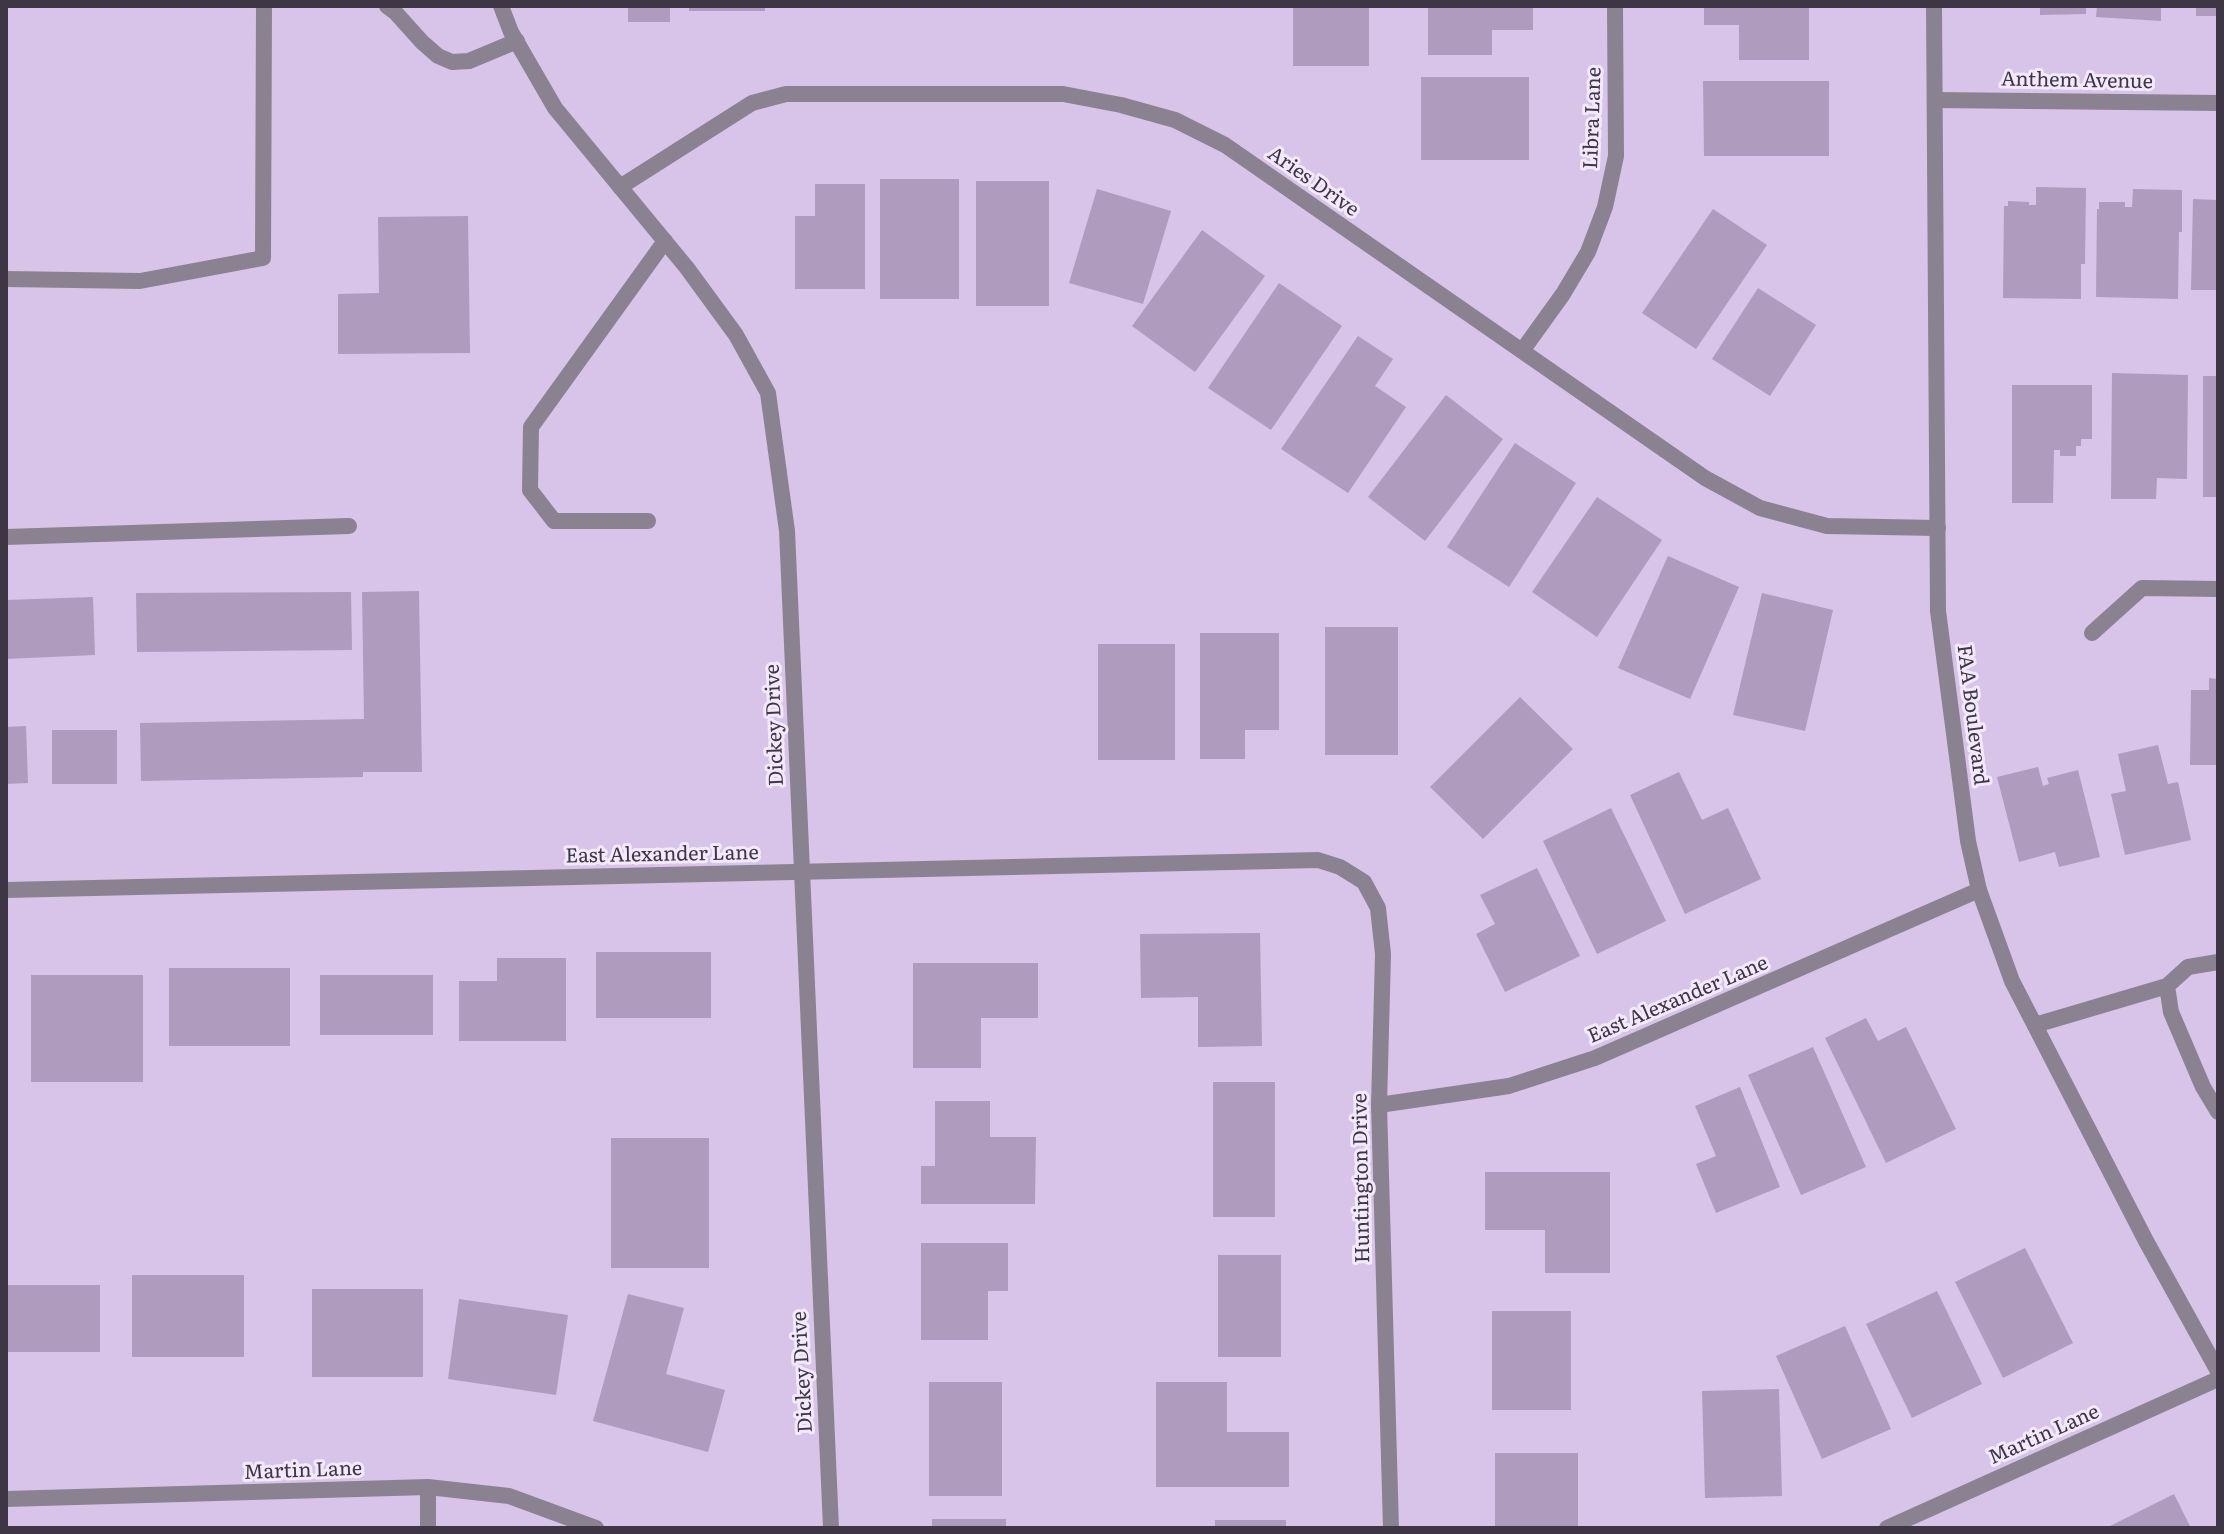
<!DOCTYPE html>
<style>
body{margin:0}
#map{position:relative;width:2224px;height:1534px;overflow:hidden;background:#d8c4e8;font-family:Literata,serif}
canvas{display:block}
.frame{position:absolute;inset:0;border:8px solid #3e3644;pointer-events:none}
</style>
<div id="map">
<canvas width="2224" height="1534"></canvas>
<div class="frame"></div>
</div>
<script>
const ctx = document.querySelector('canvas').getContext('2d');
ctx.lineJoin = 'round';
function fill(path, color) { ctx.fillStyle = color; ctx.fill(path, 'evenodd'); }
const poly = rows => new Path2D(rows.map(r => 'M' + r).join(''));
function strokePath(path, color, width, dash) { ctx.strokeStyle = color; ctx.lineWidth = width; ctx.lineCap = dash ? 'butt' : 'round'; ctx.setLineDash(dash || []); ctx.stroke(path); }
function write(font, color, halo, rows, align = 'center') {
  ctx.font = font + ' Literata,serif'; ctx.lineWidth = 6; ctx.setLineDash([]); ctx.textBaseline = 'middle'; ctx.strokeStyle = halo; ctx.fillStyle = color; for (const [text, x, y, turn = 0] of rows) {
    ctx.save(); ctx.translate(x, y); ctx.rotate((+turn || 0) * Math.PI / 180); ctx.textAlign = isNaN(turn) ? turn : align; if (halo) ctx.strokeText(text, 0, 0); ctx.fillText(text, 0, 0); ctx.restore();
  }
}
fill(poly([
 [628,6,670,6,670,22,628,22],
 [689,6,765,6,765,11,689,11],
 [1293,6,1369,6,1369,66,1293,66],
 [1428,6,1533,6,1533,30,1492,30,1492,55,1428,55],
 [1704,6,1809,6,1809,60,1739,60,1739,25,1704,25],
 [2040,6,2086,6,2086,14,2040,15],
 [2097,6,2161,6,2161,21,2096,17],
 [2196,6,2218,6,2218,16,2196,16],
 [1421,77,1529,77,1529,160,1421,160],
 [1703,81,1829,81,1829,156,1704,156],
 [880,179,959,179,959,299,880,299],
 [976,181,1049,181,1049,306,976,306],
 [815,184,865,184,865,289,795,289,795,216,815,216],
 [2036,187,2086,188,2085,264,2081,264,2081,299,2003,298,2004,206,2008,206,2008,201,2029,202,2029,205,2036,205],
 [1097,189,1171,211,1143,304,1069,283],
 [2133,189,2182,190,2182,232,2179,232,2178,299,2096,297,2097,209,2099,209,2099,202,2125,202,2125,207,2132,207],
 [2193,199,2218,200,2218,290,2191,290],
 [1713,209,1767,245,1696,349,1642,313],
 [468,216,470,353,338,354,338,294,379,293,378,217],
 [1202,230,1265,276,1195,372,1132,326],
 [1279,283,1342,326,1271,430,1208,388],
 [1758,288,1816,325,1770,396,1712,359],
 [1358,336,1393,359,1375,386,1406,407,1348,493,1281,449],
 [2112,373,2188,375,2187,479,2157,478,2156,499,2111,499],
 [2203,376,2218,376,2218,497,2203,497],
 [2012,385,2092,385,2092,439,2081,439,2081,446,2076,446,2076,456,2060,456,2060,450,2054,450,2053,503,2012,503],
 [1446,395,1503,439,1425,541,1368,497],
 [1515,443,1576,483,1509,587,1447,547],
 [1597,497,1662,540,1597,637,1532,592],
 [1668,556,1739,587,1690,699,1618,668],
 [419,591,422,772,363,772,363,777,141,781,140,723,364,719,362,592],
 [351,592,352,650,137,652,136,593],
 [1762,593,1833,610,1805,731,1733,715],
 [93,597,95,655,6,659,6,600],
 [1325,627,1398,627,1398,755,1325,755],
 [1200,633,1279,633,1279,730,1245,730,1245,759,1200,759],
 [1098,644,1175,644,1175,760,1098,760],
 [2209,678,2218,679,2218,765,2190,765,2191,690,2209,690],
 [1520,697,1573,749,1483,839,1430,787],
 [26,726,28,783,6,784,6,727],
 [52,730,117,730,117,784,52,784],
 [2158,745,2168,784,2178,782,2191,840,2125,855,2111,794,2126,791,2118,754],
 [2038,767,2043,786,2049,784,2047,778,2078,770,2100,857,2059,867,2055,852,2019,862,1997,777],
 [1679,772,1702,820,1728,808,1761,879,1685,914,1630,795],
 [1611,808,1666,921,1597,954,1543,841],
 [1537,868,1580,956,1505,992,1476,934,1495,924,1480,895],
 [1260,933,1262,1046,1198,1047,1198,997,1141,998,1140,934],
 [596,952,711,952,711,1018,596,1018],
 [497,958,566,958,566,1041,459,1041,459,981,497,981],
 [913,963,1038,963,1038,1018,981,1018,981,1068,913,1068],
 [169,968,290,968,290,1046,169,1046],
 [31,975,143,975,143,1082,31,1082],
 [320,975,433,975,433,1035,320,1035],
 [1866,1018,1878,1041,1906,1027,1956,1129,1886,1163,1825,1038],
 [1813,1047,1866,1167,1801,1195,1748,1075],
 [1213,1082,1275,1082,1275,1217,1213,1217],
 [1740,1087,1780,1187,1716,1213,1696,1164,1716,1156,1695,1106],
 [935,1101,990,1101,990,1137,1036,1137,1035,1204,921,1204,921,1166,935,1166],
 [611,1138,709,1138,709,1268,611,1268],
 [1485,1172,1610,1172,1610,1273,1545,1273,1545,1230,1485,1230],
 [921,1243,1008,1243,1008,1291,988,1291,988,1340,921,1340],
 [2025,1248,2073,1343,2003,1378,1955,1282],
 [1218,1255,1281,1255,1281,1357,1218,1357],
 [132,1275,244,1275,244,1357,132,1357],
 [6,1285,100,1285,100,1352,6,1352],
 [312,1289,423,1289,423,1377,312,1377],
 [1937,1291,1982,1384,1912,1418,1866,1324],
 [628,1294,684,1308,666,1374,725,1390,708,1452,593,1421],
 [459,1299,568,1315,556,1395,448,1379],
 [1492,1311,1571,1311,1571,1410,1492,1410],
 [1845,1326,1891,1429,1822,1459,1776,1356],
 [929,1382,1002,1382,1002,1496,929,1496],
 [1156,1382,1227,1382,1227,1432,1289,1432,1289,1487,1156,1487],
 [1779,1389,1782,1496,1705,1498,1702,1391],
 [1495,1453,1578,1453,1578,1528,1495,1528],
 [2174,1494,2191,1528,2106,1528],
 [932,1519,1006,1519,1006,1528,932,1528],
 [1215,1520,1286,1520,1286,1528,1215,1528]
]), '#af9bbe');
strokePath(poly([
 [387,6,395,12,422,42,438,56,452,62,469,61,517,41],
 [6,279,140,281,263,258,264,6],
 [648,521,554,521,530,490,531,427,665,241],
 [6,537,349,526]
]), '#8a8291', 16);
strokePath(poly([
 [1935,100,2218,103],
 [620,187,752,103,786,94,1063,94,1121,105,1175,120,1225,145,1705,478,1760,508,1827,526,1938,528],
 [1522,351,1563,294,1588,252,1605,207,1616,156,1615,6],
 [2092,633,2142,588,2218,589],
 [6,890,1318,860,1340,867,1364,882,1378,908,1383,954,1379,1105,1391,1528],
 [2167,986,2171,1012,2203,1087,2218,1112],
 [2035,1025,2167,986,2188,967,2218,962],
 [1379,1105,1509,1086,1595,1058,1979,890],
 [428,1487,428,1528],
 [6,1499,428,1487,509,1496,596,1528],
 [1887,1528,2218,1379]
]), '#8a8291', 16);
strokePath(poly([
 [501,6,511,32,555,108,687,268,736,335,768,393,787,531,831,1528],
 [1934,6,1938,611,1968,841,1979,890,2012,981,2146,1241,2218,1371]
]), '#8a8291', 16);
write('20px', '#3e3644', '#f3e9fc', [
 ["Anthem Avenue",2077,81,1],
 ["Libra Lane",1593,118,-88],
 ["Aries Drive",1313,182,35],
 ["FAA Boulevard",1972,715,83],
 ["Dickey Drive",775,725,-92],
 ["East Alexander Lane",662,855,-1],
 ["East Alexander Lane",1678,1000,-23],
 ["Huntington Drive",1362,1178,-91],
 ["Dickey Drive",803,1372,-93],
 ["Martin Lane",2044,1435,-24],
 ["Martin Lane",303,1471,-2]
]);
</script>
